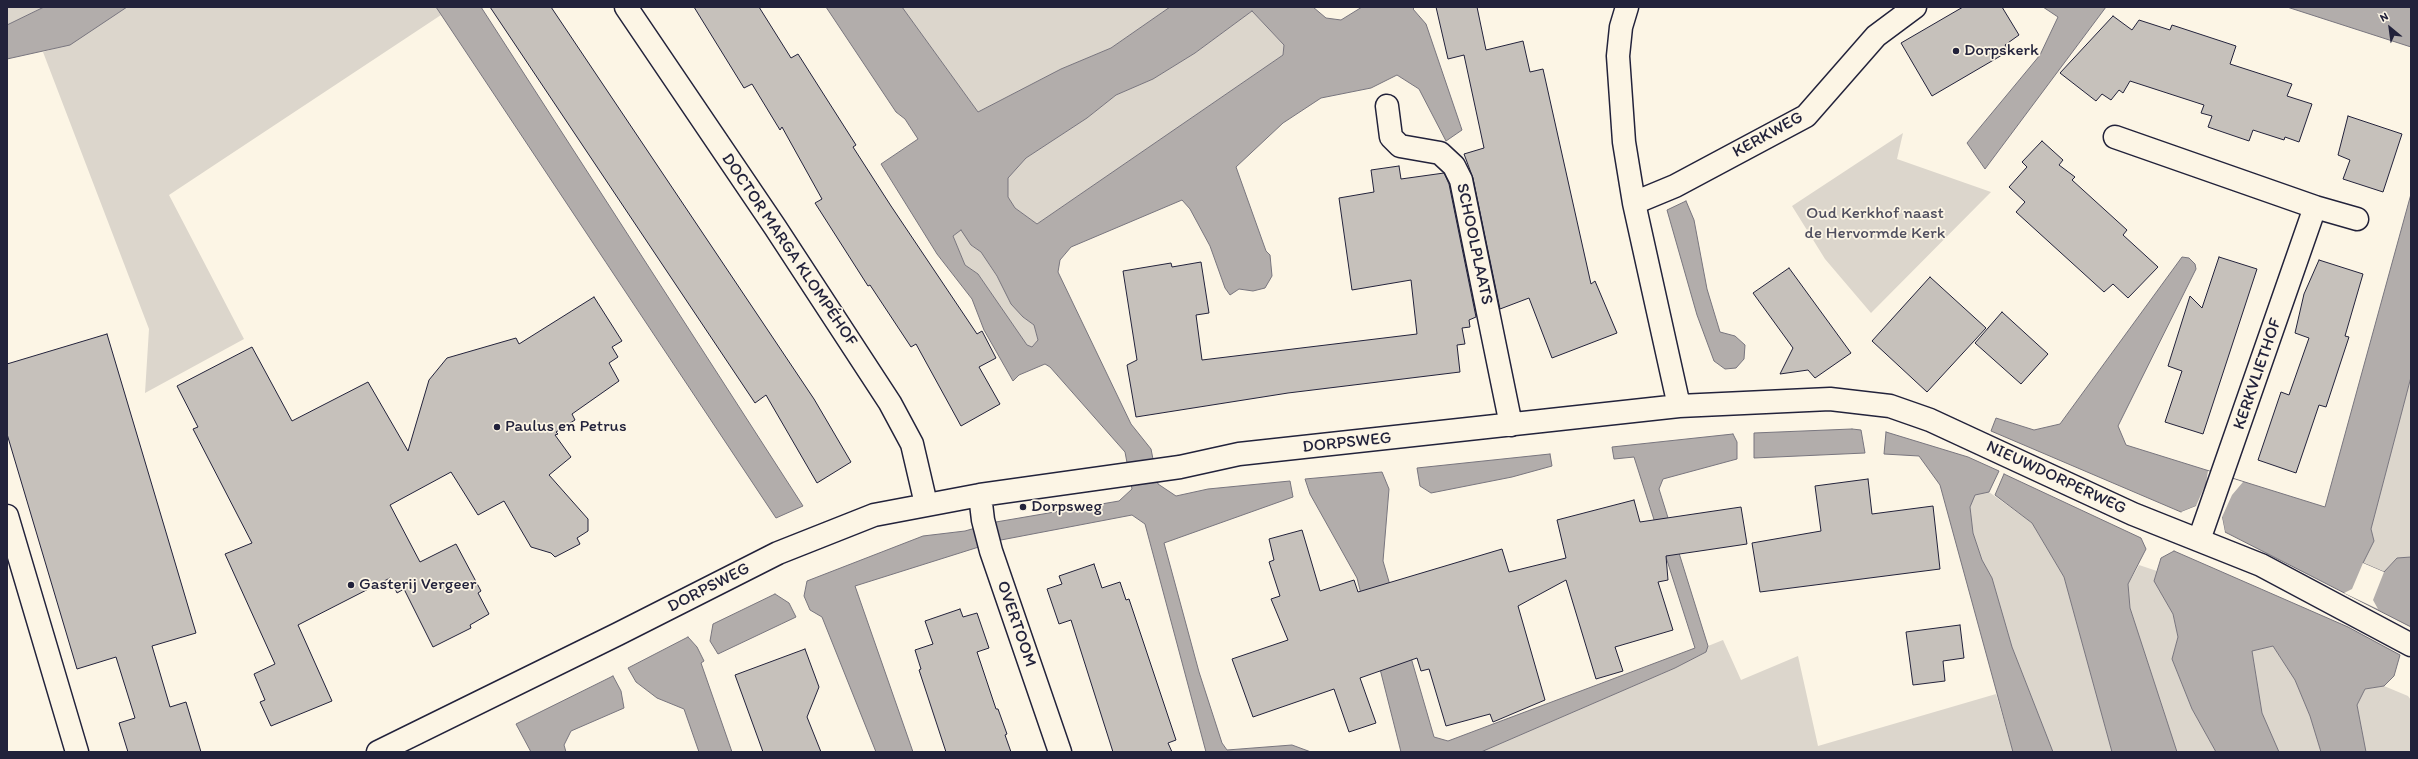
<!DOCTYPE html>
<meta charset="utf-8">
<style>
body{margin:0}
#map{position:relative;width:2418px;height:759px;overflow:hidden;background:#fcf5e5;font-family:Itim,sans-serif}
canvas{display:block}
.frame{position:absolute;inset:0;border:8px solid #22223b;pointer-events:none}
.north{position:absolute;left:2370px;top:8px;width:40px;height:40px;-webkit-text-stroke:3px #fcf5e5;paint-order:stroke;rotate:331deg;font-size:11px;font-weight:700;line-height:16px;text-align:center;color:#22223b}
.north::after{content:'';display:block;margin:auto;width:14px;height:18px;background:#22223b;clip-path:polygon(50% 0,100% 100%,50% 72%,0 100%)}
</style>
<div id="map">
<canvas width="2418" height="759"></canvas>
<div class="frame"></div>
<div class="north">N</div>
</div>
<script>
const ctx = document.querySelector('canvas').getContext('2d');
ctx.lineJoin = 'round';
function fill(path, color) { ctx.fillStyle = color; ctx.fill(path, 'evenodd'); }
const poly = rows => new Path2D(rows.map(r => 'M' + r).join(''));
function strokePath(path, color, width, dash) { ctx.strokeStyle = color; ctx.lineWidth = width; ctx.lineCap = dash ? 'butt' : 'round'; ctx.setLineDash(dash || []); ctx.stroke(path); }
function write(font, color, halo, rows, align = 'center') {
  ctx.font = font + ' Itim,sans-serif'; ctx.lineWidth = 3.5; ctx.setLineDash([]); ctx.textBaseline = 'middle'; ctx.strokeStyle = halo; ctx.fillStyle = color; for (const [text, x, y, turn = 0] of rows) {
    ctx.save(); ctx.translate(x, y); ctx.rotate((+turn || 0) * Math.PI / 180); ctx.textAlign = isNaN(turn) ? turn : align; if (halo) ctx.strokeText(text, 0, 0); ctx.fillText(text, 0, 0); ctx.restore();
  }
}
fill(poly([
 [7,7,44,7,7,25],
 [127,7,436,7,441,15,169,195,244,339,145,393,149,329,43,52,70,44],
 [902,7,1170,7,1111,48,1061,69,978,112],
 [1252,11,1284,45,1283,55,1037,224,1015,208,1008,197,1007,179,1026,158,1087,118,1116,95,1153,79,1195,53],
 [1903,133,1897,159,1991,192,1871,313,1825,259,1792,206],
 [961,229,965,232,971,245,981,252,1023,317,1034,325,1038,340,1032,347,1027,345,978,274,965,265,953,236],
 [2411,377,2411,557,2397,558,2384,572,2363,563,2374,541,2371,529],
 [1989,492,2032,523,2064,577,2112,752,2053,752,2012,647,1992,578,1982,560,1973,533,1970,507,1975,494],
 [2139,565,2157,571,2154,581,2173,614,2178,637,2172,659,2192,709,2216,752,2177,752,2130,608,2128,584],
 [1723,640,1741,680,1798,656,1818,746,1996,694,2013,752,1481,752,1675,668,1706,652,1708,646],
 [2273,646,2295,680,2310,716,2321,752,2279,752,2262,713,2252,651],
 [2384,686,2408,696,2411,700,2411,752,2366,752,2357,705,2365,689]
]), '#dcd6cc');
const water = poly([
 [44,7,127,7,70,45,7,59,7,25,44,7],
 [436,7,481,7,803,506,776,518,436,7],
 [826,7,902,7,978,112,1061,69,1111,48,1170,7,1313,7,1326,18,1341,20,1362,7,1415,7,1413,9,1426,24,1462,130,1446,141,1419,89,1397,75,1371,88,1321,98,1283,123,1236,167,1266,251,1270,255,1272,276,1265,288,1253,291,1239,289,1230,295,1225,288,1210,246,1190,209,1182,200,1071,247,1060,260,1058,272,1131,424,1151,449,1158,484,1176,496,1208,489,1290,481,1293,497,1164,543,1199,672,1222,743,1227,750,1292,745,1311,752,1206,752,1145,524,1132,515,1001,540,855,586,913,752,876,752,822,617,810,610,804,596,807,581,923,536,965,531,996,522,1119,501,1132,489,1125,452,1050,367,1045,364,1019,375,1013,381,984,330,972,299,937,254,881,164,918,139,905,119,896,112,826,7],
 [1252,11,1284,45,1283,55,1037,224,1015,208,1008,197,1008,178,1026,158,1087,118,1116,95,1153,79,1195,53,1252,11],
 [961,230,971,245,981,252,997,276,1011,304,1023,317,1034,325,1038,340,1032,347,1027,345,978,274,965,265,953,236,961,230],
 [2043,7,2106,7,1985,169,1967,143,2040,55,2058,17,2043,7],
 [2287,7,2411,7,2411,47,2287,7],
 [2411,194,2411,377,2371,529,2374,541,2363,563,2384,572,2397,558,2411,557,2411,627,2225,532,2222,517,2196,506,2181,512,1991,431,1996,418,2034,430,2060,424,2182,257,2189,258,2195,264,2196,269,2118,426,2126,445,2325,507,2411,194],
 [1686,201,1694,220,1707,289,1720,332,1735,336,1745,345,1744,359,1736,368,1725,369,1714,361,1697,315,1667,210,1686,201],
 [1852,429,1861,430,1865,453,1754,458,1754,433,1852,429],
 [1886,432,1968,457,1999,471,1989,492,1975,495,1970,507,1973,533,1982,560,1992,578,2012,647,2053,752,2013,752,1940,485,1919,456,1884,454,1886,432],
 [1733,434,1737,442,1737,459,1663,479,1659,489,1708,646,1706,652,1675,668,1481,752,1401,752,1357,578,1310,494,1305,479,1382,472,1389,489,1383,561,1434,737,1448,741,1695,648,1634,457,1614,459,1612,447,1733,434],
 [1550,454,1552,466,1512,477,1431,493,1420,486,1417,468,1550,454],
 [2004,474,2141,538,2146,549,2128,584,2130,608,2177,752,2112,752,2064,577,2032,523,1995,495,2004,474],
 [2174,551,2348,627,2400,655,2394,676,2384,686,2365,689,2357,705,2366,752,2321,752,2310,716,2295,680,2273,646,2252,651,2262,713,2279,752,2216,752,2192,709,2172,659,2178,637,2173,614,2154,581,2161,558,2174,551],
 [775,594,789,603,796,617,718,654,710,641,713,624,775,594],
 [688,637,697,647,704,661,701,663,732,752,699,752,684,709,657,698,636,682,628,668,688,637],
 [613,676,621,691,624,708,571,731,564,745,566,752,531,752,516,724,613,676]
]);
fill(water, '#b2adab');
strokePath(water, '#78757e', 1);
fill(poly([
 [2208,471,2243,482,2232,495,2222,517,2225,532,2222,531,2221,518,2196,508,2184,513,2181,512,2196,506,2206,483],
 [2363,563,2384,572,2373,600,2378,609,2344,593,2352,589]
]), '#fcf5e5');
const building = poly([
 [490,7,551,7,814,399,851,462,817,483,766,395,755,403,490,7],
 [694,7,759,7,791,58,798,54,856,145,853,147,891,206,977,334,982,331,996,358,979,367,1000,404,961,426,916,344,911,347,870,285,868,286,815,203,822,199,782,127,780,130,752,84,744,88,694,7],
 [1436,7,1477,7,1486,50,1523,41,1530,72,1543,69,1591,284,1595,281,1617,333,1552,358,1529,298,1500,309,1473,178,1464,154,1484,148,1464,55,1448,59,1436,7],
 [1963,7,2002,7,2019,35,2005,45,2009,51,1932,96,1901,43,1963,7],
 [2113,16,2132,30,2139,20,2170,30,2172,25,2236,46,2230,64,2292,84,2287,96,2312,104,2299,142,2285,137,2284,140,2253,130,2249,141,2208,127,2212,116,2201,113,2204,105,2130,81,2123,93,2119,90,2111,100,2102,94,2096,101,2060,73,2113,16],
 [2348,116,2402,134,2383,192,2343,179,2350,160,2338,155,2348,116],
 [2042,141,2063,160,2059,165,2075,177,2072,180,2127,230,2123,235,2158,267,2128,298,2113,284,2104,292,2016,212,2025,202,2009,187,2027,167,2022,162,2042,141],
 [1399,166,1401,179,1444,173,1449,184,1476,317,1469,320,1470,327,1462,328,1465,344,1457,345,1460,372,1288,393,1136,417,1127,365,1137,360,1123,271,1171,263,1172,267,1201,262,1209,313,1196,315,1202,360,1417,334,1411,280,1352,290,1339,198,1374,192,1371,170,1399,166],
 [2219,257,2257,269,2203,434,2165,422,2182,371,2168,366,2190,296,2202,308,2219,257],
 [2319,260,2363,274,2345,336,2349,337,2326,407,2319,405,2296,473,2258,460,2281,392,2289,395,2309,338,2295,333,2304,294,2319,260],
 [1789,268,1851,353,1815,378,1808,370,1780,374,1793,348,1753,293,1789,268],
 [1930,277,1986,328,1927,392,1872,341,1930,277],
 [594,297,622,341,612,347,618,357,609,363,619,381,572,414,575,420,556,432,558,434,555,435,571,457,549,475,588,519,588,531,577,538,580,544,555,557,551,553,531,547,504,501,478,515,451,472,390,505,420,562,456,544,481,591,478,593,489,614,470,625,471,628,433,647,404,589,397,593,390,578,298,625,332,701,271,726,260,702,265,700,254,674,275,664,225,554,252,543,193,429,198,427,177,386,252,347,292,421,368,382,408,451,429,380,447,358,516,338,519,344,594,297],
 [2002,312,2048,354,2021,384,1975,343,2002,312],
 [107,334,196,633,152,646,170,707,186,702,201,752,128,752,119,723,135,718,116,657,77,669,7,434,7,364,107,334],
 [1868,479,1872,514,1933,506,1940,569,1760,592,1752,543,1821,531,1815,486,1868,479],
 [1634,500,1640,522,1741,507,1747,544,1666,556,1668,580,1658,582,1673,630,1615,647,1623,671,1596,679,1566,580,1518,606,1545,700,1493,722,1490,714,1446,726,1429,669,1421,671,1417,658,1360,678,1376,723,1349,732,1334,689,1253,717,1232,659,1288,640,1271,599,1280,596,1269,562,1274,560,1269,539,1302,530,1320,591,1354,580,1358,592,1502,549,1509,572,1566,558,1557,520,1634,500],
 [1094,564,1102,588,1120,582,1126,600,1129,599,1176,740,1168,743,1172,752,1113,752,1071,620,1059,624,1047,589,1062,584,1059,576,1094,564],
 [960,609,963,617,977,613,989,648,977,652,996,709,998,709,1007,734,1005,735,1011,752,946,752,919,670,921,669,915,650,933,644,925,621,960,609],
 [1960,625,1964,658,1943,661,1945,681,1913,685,1906,632,1960,625],
 [805,649,819,687,807,717,821,752,763,752,735,675,805,649]
]);
fill(building, '#c6c1bb');
strokePath(building, '#22223b', 1);
const minor = poly([
 [626,7,775,227,890,403,912,444,926,504],
 [1627,7,1621,27,1618,56,1624,142,1634,203,1679,406],
 [1387,106,1391,137,1400,146,1440,153,1454,166,1461,180,1511,425],
 [2115,137,2315,207,2199,540],
 [1634,203,1675,186,1806,116,1876,36,1915,7],
 [2315,207,2357,219],
 [980,495,983,520,991,551,1060,752],
 [7,516,77,752],
 [378,752,618,634,778,553,874,515,980,495,1180,467,1239,454,1679,406,1830,399,1890,406,1930,420,2133,514,2261,565,2411,645]
]);
strokePath(minor, '#22223b', 25);
strokePath(minor, '#fcf5e5', 22);
for (const [x, y, r, color] of [
 [1956,51,4,"#22223b"],
 [497,427,4,"#22223b"],
 [1023,507,4,"#22223b"],
 [351,585,4,"#22223b"]
]) { const dot = new Path2D(); dot.arc(x, y, r, 0, 2 * Math.PI); ctx.fillStyle = color; ctx.fill(dot); strokePath(dot, '#fcf5e5', 1.5); }
write('17px', '#22223b', '#fcf5e5', [
 ["Dorpskerk",1964,51],
 ["Paulus en Petrus",505,427],
 ["Dorpsweg",1031,507],
 ["Gasterij Vergeer",359,585]
], 'left');
write('17px', '#22223b', '#fcf5e5', [
 ["KERKWEG",1768,135,-29],
 ["SCHOOLPLAATS",1474,244,78],
 ["DOCTOR MARGA KLOMPÉHOF",789,250,56],
 ["KERKVLIETHOF",2258,374,-71],
 ["DORPSWEG",1347,443,-6],
 ["NIEUWDORPERWEG",2056,478,25],
 ["DORPSWEG",709,588,-27],
 ["OVERTOOM",1016,624,71]
]);
write('17px', '#504f5f', '#fcf5e5', [
 ["Oud Kerkhof naast",1875,214],
 ["de Hervormde Kerk",1875,234]
]);
</script>
